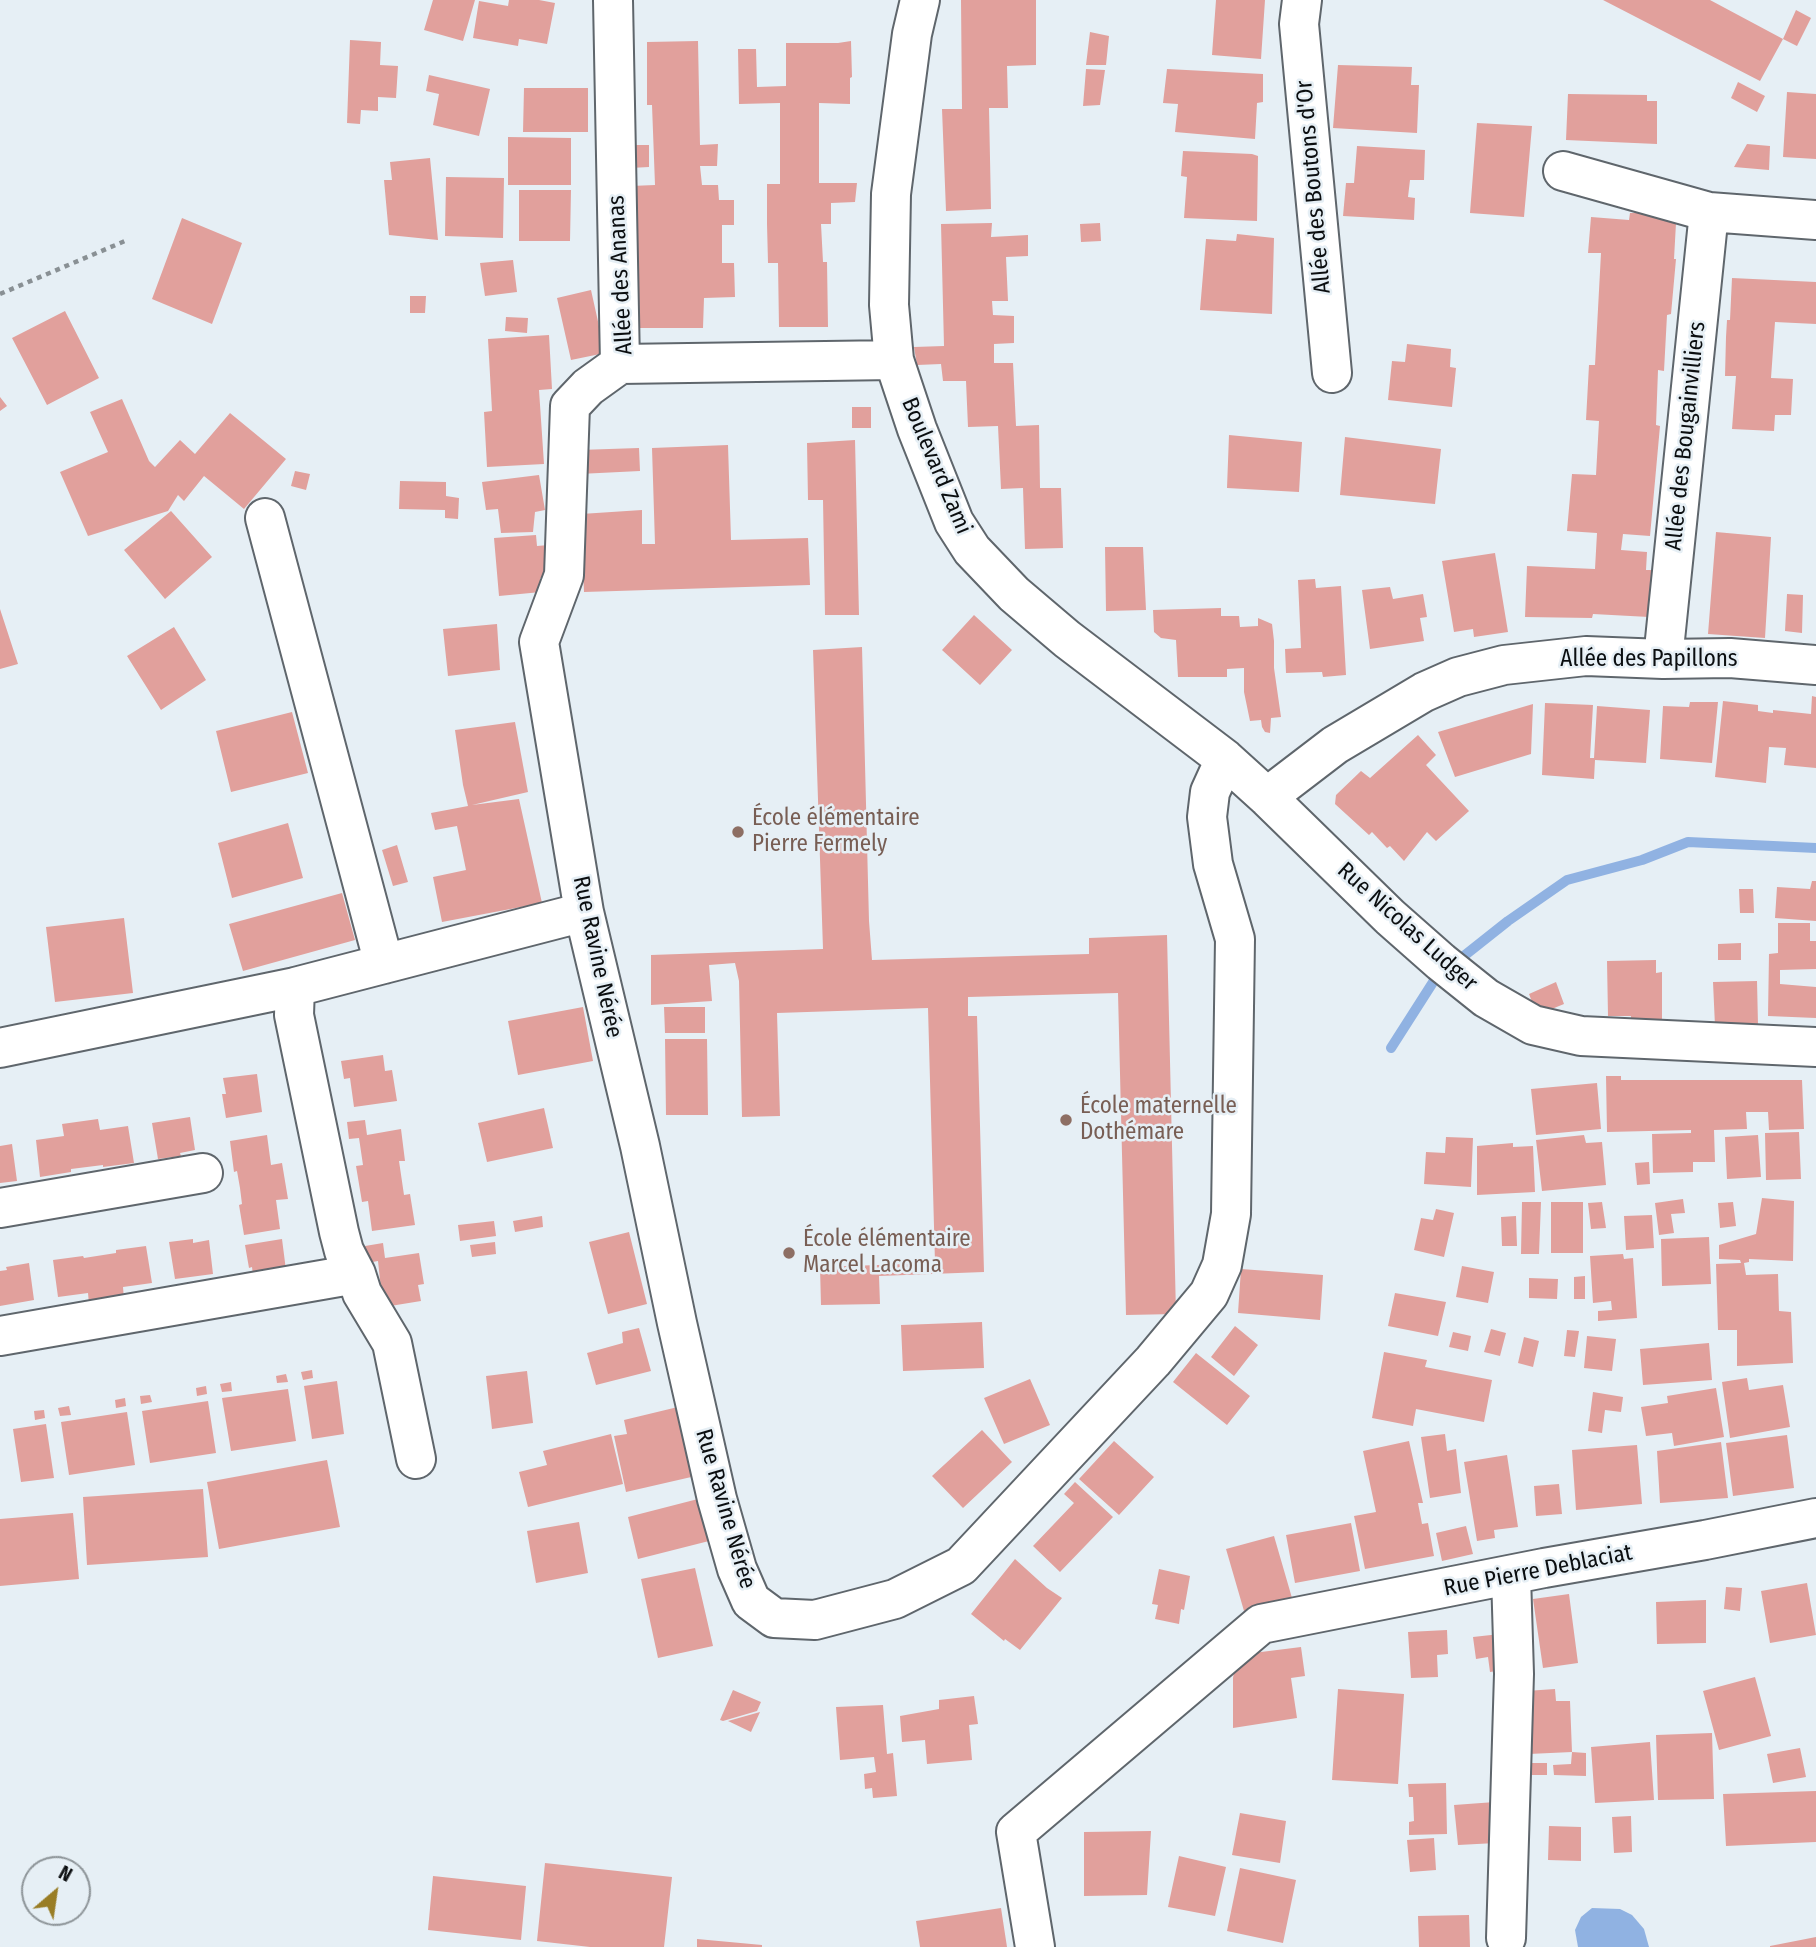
<!DOCTYPE html>
<meta charset="utf-8">
<style>
body{margin:0}
#map{position:relative;width:1816px;height:1947px;overflow:hidden;background:#e6eff5;font-family:"Fira Sans Condensed",sans-serif}
canvas{display:block}
.north{position:absolute;left:21px;top:1856px;width:70px;height:70px;box-sizing:border-box;background:#e6eff5;border:2px solid #8e9599;border-radius:50%;rotate:29deg;font-size:19px;font-weight:700;line-height:28px;text-align:center;color:#0b0e10}
.north::after{content:'';display:block;margin:auto;width:24px;height:32px;background:#997d25;clip-path:polygon(50% 0,100% 100%,50% 72%,0 100%)}
</style>
<div id="map">
<canvas width="1816" height="1947"></canvas>
<div class="north">N</div>
</div>
<script>
const ctx = document.querySelector('canvas').getContext('2d');
ctx.lineJoin = 'round';
function fill(path, color) { ctx.fillStyle = color; ctx.fill(path, 'evenodd'); }
const poly = rows => new Path2D(rows.map(r => 'M' + r).join(''));
function strokePath(path, color, width, dash) { ctx.strokeStyle = color; ctx.lineWidth = width; ctx.lineCap = dash ? 'butt' : 'round'; ctx.setLineDash(dash || []); ctx.stroke(path); }
function write(font, color, halo, rows, align = 'center') {
  ctx.font = font + ' "Fira Sans Condensed",sans-serif'; ctx.lineWidth = 5; ctx.setLineDash([]); ctx.textBaseline = 'middle'; ctx.strokeStyle = halo; ctx.fillStyle = color; for (const [text, x, y, turn = 0] of rows) {
    ctx.save(); ctx.translate(x, y); ctx.rotate((+turn || 0) * Math.PI / 180); ctx.textAlign = isNaN(turn) ? turn : align; if (halo) ctx.strokeText(text, 0, 0); ctx.fillText(text, 0, 0); ctx.restore();
  }
}
fill(poly([
 [1592,1908,1620,1909,1632,1915,1644,1929,1649,1947,1578,1947,1575,1930,1581,1917]
]), '#90b2e2');
strokePath(poly([
 [1455,963,1508,921,1567,880,1642,860,1688,842,1816,848],
 [1391,1048,1437,976,1442,973]
]), '#90b2e2', 10);
fill(poly([
 [433,0,475,0,463,41,424,30],
 [509,0,539,0,555,3,547,44,519,39,518,46,473,38,479,1,508,6],
 [961,0,1036,0,1036,65,1007,66,1008,108,989,108,991,209,946,211,942,109,962,109],
 [1216,0,1265,0,1261,59,1212,55],
 [1603,0,1710,0,1783,39,1760,81],
 [1796,10,1811,18,1797,46,1783,39],
 [1090,32,1109,36,1106,65,1086,65],
 [350,40,381,42,380,65,398,66,396,98,378,97,378,111,361,110,360,124,347,123],
 [698,41,700,145,718,144,717,166,700,166,702,185,718,185,719,200,734,200,734,225,722,225,722,263,734,263,735,297,704,298,703,328,634,328,631,186,655,185,652,105,647,105,647,42],
 [851,41,852,77,850,78,850,104,819,103,819,183,857,183,855,202,831,203,831,224,821,224,823,262,827,262,828,327,779,327,778,263,768,263,767,224,767,184,780,184,780,103,739,104,738,49,756,49,757,87,786,86,786,43,838,43],
 [1338,65,1412,67,1411,85,1419,85,1417,133,1333,128],
 [1086,69,1105,70,1100,105,1083,106],
 [1167,69,1263,74,1263,102,1257,103,1255,139,1175,132,1178,104,1163,103],
 [429,75,490,89,479,136,433,125,439,94,426,91],
 [1738,82,1765,96,1757,112,1731,98],
 [524,88,588,88,588,132,523,132],
 [1787,92,1816,94,1816,159,1783,157],
 [1568,94,1647,95,1647,101,1657,101,1657,144,1566,140],
 [1477,123,1532,126,1524,217,1470,213],
 [508,137,571,138,571,185,508,185],
 [1747,144,1770,146,1769,170,1734,167],
 [630,145,649,145,649,167,630,168],
 [1357,146,1425,150,1424,180,1410,180,1408,197,1415,198,1414,220,1343,216,1346,183,1354,183],
 [1183,151,1252,154,1258,156,1257,221,1184,218,1187,177,1181,176],
 [430,158,438,240,389,235,384,180,392,180,390,162],
 [446,177,504,178,503,238,445,236],
 [519,190,571,190,570,241,519,241],
 [1636,209,1676,223,1674,259,1676,259,1671,314,1667,315,1664,371,1658,370,1656,425,1660,426,1650,536,1623,534,1621,550,1647,552,1646,570,1652,570,1649,617,1593,614,1592,618,1525,617,1527,566,1595,569,1597,533,1567,531,1572,474,1596,475,1599,421,1586,420,1589,365,1595,365,1601,253,1588,253,1591,217,1629,220,1630,213,1635,213],
 [182,218,242,243,212,324,152,299],
 [992,223,991,237,1028,235,1028,256,1006,257,1008,301,992,301,993,315,1014,316,1014,343,994,344,994,363,1013,363,1016,426,1039,425,1040,488,1061,488,1063,548,1025,549,1023,488,1001,489,998,426,968,427,966,381,943,381,941,364,917,365,914,347,944,346,941,224],
 [1100,223,1101,241,1081,242,1080,224],
 [1237,234,1274,238,1272,314,1200,310,1206,239,1236,241],
 [513,260,517,292,485,296,480,263],
 [1732,278,1816,282,1816,324,1775,322,1771,378,1793,379,1791,415,1775,415,1774,431,1732,429,1736,376,1725,376,1726,337,1727,320,1730,320],
 [591,290,605,353,571,360,557,298],
 [410,296,426,296,425,313,410,313],
 [65,311,99,378,47,405,12,338],
 [506,317,528,318,527,333,505,331],
 [549,335,552,389,539,390,544,464,487,467,484,412,492,411,488,339],
 [1407,344,1451,349,1450,367,1456,368,1452,407,1388,400,1392,361,1405,362],
 [0,397,7,406,0,411],
 [122,399,149,461,155,467,180,440,195,454,230,413,286,459,244,509,204,476,184,501,178,495,168,511,88,536,60,472,108,452,90,412],
 [852,407,871,407,871,428,852,428],
 [1229,435,1302,442,1299,492,1227,488],
 [1345,437,1441,449,1435,504,1340,495],
 [855,440,859,615,825,615,823,500,808,500,807,443],
 [728,445,731,540,808,538,810,585,584,592,581,514,642,510,642,544,655,544,652,448],
 [639,448,640,471,579,474,579,450],
 [295,471,310,474,306,490,291,486],
 [539,475,545,510,535,512,533,532,501,533,498,509,486,510,482,482],
 [400,481,446,482,446,496,459,498,458,519,445,518,445,510,399,509],
 [171,511,212,557,165,599,124,550],
 [1716,532,1771,537,1765,638,1708,634],
 [536,535,537,546,549,545,552,576,540,578,541,592,499,596,494,538],
 [1105,547,1143,547,1146,610,1106,611],
 [1495,553,1508,632,1474,637,1473,629,1454,632,1442,561],
 [1315,579,1316,588,1341,586,1346,675,1323,677,1322,672,1286,673,1285,649,1301,648,1298,580],
 [1390,587,1393,599,1423,594,1427,617,1420,618,1424,641,1370,649,1362,590],
 [1787,594,1803,595,1802,633,1785,631],
 [1221,608,1221,616,1239,616,1240,627,1258,626,1258,618,1272,624,1274,641,1274,668,1281,717,1271,718,1270,733,1265,732,1262,727,1261,720,1250,721,1244,692,1244,668,1227,669,1227,677,1178,677,1176,640,1161,638,1154,632,1153,610],
 [0,609,18,664,0,669],
 [974,615,1012,650,980,685,942,650],
 [497,624,500,670,448,676,443,629],
 [174,627,206,680,161,710,127,656],
 [862,647,869,921,872,960,1089,954,1089,938,1167,935,1176,1314,1126,1315,1118,993,968,997,968,1016,977,1016,984,1272,879,1276,880,1304,821,1305,820,1267,935,1263,928,1008,777,1013,780,1116,742,1117,739,981,735,963,709,965,712,1001,651,1005,651,955,823,949,813,650],
 [1812,696,1816,697,1816,768,1784,765,1786,748,1769,747,1766,783,1715,777,1723,701,1758,705,1758,711,1773,713,1773,710,1811,714],
 [1690,702,1718,702,1712,763,1660,759,1663,706,1689,707],
 [1545,703,1593,705,1590,758,1594,758,1597,706,1650,710,1646,763,1595,760,1594,779,1542,775],
 [1533,704,1531,754,1455,777,1438,732],
 [292,712,308,773,231,792,216,731],
 [515,722,528,792,472,805,519,799,542,903,442,922,433,877,466,870,457,826,435,830,431,813,468,806,463,785,455,730],
 [1418,735,1436,755,1426,765,1469,811,1436,841,1427,832,1404,861,1390,846,1387,848,1372,832,1369,835,1335,804,1336,795,1361,771,1370,778],
 [288,823,303,878,232,898,218,843],
 [397,845,408,882,393,886,382,850],
 [1812,881,1816,881,1816,921,1775,918,1777,887,1810,889],
 [1739,889,1753,889,1754,913,1740,913],
 [342,893,355,940,243,971,229,924],
 [124,918,133,993,55,1002,46,927],
 [1778,923,1810,923,1810,941,1816,941,1816,969,1780,970,1780,984,1816,987,1816,1018,1768,1016,1769,954,1778,953],
 [1741,943,1741,960,1718,960,1718,944],
 [1656,960,1656,973,1662,972,1662,1028,1631,1028,1631,1016,1608,1016,1607,961],
 [1757,981,1758,1025,1715,1026,1713,982],
 [1556,982,1564,1004,1537,1015,1529,994],
 [583,1007,593,1061,518,1075,508,1021],
 [664,1007,705,1007,705,1033,665,1033],
 [665,1039,707,1039,708,1115,666,1115],
 [383,1055,385,1071,392,1070,397,1101,354,1107,350,1078,344,1079,341,1061],
 [257,1074,262,1112,226,1118,222,1094,226,1094,223,1078],
 [1606,1076,1621,1076,1621,1080,1802,1080,1804,1129,1769,1130,1768,1112,1746,1112,1747,1129,1714,1130,1715,1162,1693,1162,1693,1172,1653,1173,1652,1134,1691,1133,1691,1130,1607,1132],
 [1597,1083,1601,1129,1536,1135,1531,1089],
 [544,1108,553,1148,487,1162,478,1123],
 [190,1117,195,1150,180,1153,181,1156,158,1159,152,1123],
 [98,1119,100,1130,128,1126,134,1163,103,1167,103,1165,71,1169,71,1172,40,1177,36,1140,64,1136,62,1124],
 [365,1120,367,1135,401,1129,405,1161,399,1161,404,1195,410,1194,415,1225,372,1231,368,1201,362,1202,356,1166,363,1165,359,1138,349,1139,347,1122],
 [1799,1132,1801,1179,1766,1180,1765,1133],
 [267,1135,271,1165,282,1163,288,1199,276,1200,280,1229,244,1235,239,1205,242,1204,240,1188,237,1171,234,1172,230,1141],
 [1584,1135,1586,1143,1602,1142,1606,1185,1542,1191,1536,1140],
 [1758,1135,1761,1177,1727,1179,1725,1137],
 [1446,1137,1473,1138,1471,1187,1424,1184,1426,1152,1445,1153],
 [1513,1143,1513,1147,1533,1146,1535,1192,1477,1195,1477,1146],
 [12,1144,17,1181,0,1183,0,1146],
 [1649,1162,1650,1184,1637,1185,1635,1163],
 [1762,1198,1794,1201,1793,1261,1749,1259,1749,1262,1744,1263,1746,1275,1778,1274,1779,1311,1791,1312,1793,1363,1737,1366,1737,1330,1718,1330,1716,1264,1741,1263,1740,1260,1719,1259,1719,1245,1756,1234],
 [1683,1199,1685,1213,1671,1214,1674,1233,1659,1235,1655,1203],
 [1522,1202,1541,1202,1539,1254,1521,1254],
 [1551,1202,1583,1202,1583,1253,1551,1253],
 [1602,1202,1606,1228,1591,1229,1588,1203],
 [1733,1202,1736,1226,1720,1228,1718,1203],
 [1436,1209,1454,1213,1444,1257,1414,1250,1421,1218,1433,1220],
 [1652,1215,1654,1248,1626,1250,1624,1216],
 [542,1216,543,1227,515,1232,513,1221],
 [1516,1216,1517,1246,1502,1246,1501,1217],
 [494,1221,496,1236,460,1241,458,1225],
 [629,1232,647,1304,608,1314,589,1242],
 [1709,1237,1711,1284,1662,1286,1661,1239],
 [193,1239,193,1243,209,1240,213,1274,175,1279,169,1242],
 [282,1239,287,1278,254,1283,252,1267,249,1268,245,1245],
 [495,1242,496,1254,472,1257,470,1245],
 [383,1243,385,1258,419,1253,424,1284,418,1285,421,1301,378,1308,381,1289,378,1261,367,1263,365,1246],
 [146,1246,152,1283,123,1287,124,1299,89,1304,88,1293,58,1297,53,1260,83,1256,84,1258,116,1253,116,1250],
 [1623,1254,1624,1259,1633,1258,1637,1318,1598,1321,1598,1311,1612,1310,1611,1301,1593,1303,1590,1256],
 [29,1263,34,1300,0,1306,0,1271,7,1270,6,1267],
 [1462,1266,1494,1272,1488,1303,1456,1297],
 [1241,1269,1323,1275,1320,1320,1238,1313],
 [1585,1276,1585,1299,1574,1299,1574,1277],
 [1529,1278,1558,1279,1557,1299,1529,1298],
 [1395,1293,1446,1302,1438,1336,1388,1326],
 [982,1322,984,1368,903,1371,901,1325],
 [1235,1326,1258,1345,1234,1376,1211,1357],
 [639,1328,651,1371,596,1385,587,1353,623,1343,622,1332],
 [1491,1329,1506,1333,1500,1356,1484,1352],
 [1567,1330,1579,1331,1575,1357,1564,1356],
 [1453,1332,1471,1336,1468,1351,1449,1347],
 [1587,1336,1616,1339,1612,1371,1584,1368],
 [1524,1337,1539,1341,1533,1367,1518,1363],
 [1709,1343,1712,1380,1643,1385,1640,1349],
 [1384,1352,1427,1360,1425,1367,1492,1380,1484,1422,1416,1409,1413,1426,1372,1418],
 [1196,1353,1250,1396,1227,1425,1173,1382],
 [312,1370,313,1378,303,1380,301,1372],
 [527,1371,533,1423,492,1429,486,1376],
 [286,1374,288,1382,277,1383,276,1376],
 [1747,1378,1749,1390,1783,1385,1790,1427,1730,1438,1722,1382],
 [1030,1379,1050,1425,1004,1444,984,1398],
 [337,1381,344,1434,312,1439,304,1386],
 [231,1382,232,1391,222,1392,220,1384],
 [206,1386,207,1394,197,1396,196,1388],
 [1716,1388,1724,1437,1674,1446,1672,1433,1646,1436,1641,1407,1668,1403,1667,1396],
 [288,1389,296,1441,231,1451,222,1398],
 [1593,1392,1623,1397,1621,1412,1605,1410,1602,1433,1588,1431],
 [150,1395,152,1402,141,1404,140,1396],
 [125,1398,126,1406,116,1408,115,1400],
 [208,1401,216,1453,150,1463,142,1411],
 [69,1406,71,1415,60,1416,58,1408],
 [682,1406,700,1475,626,1492,614,1436,627,1434,624,1420],
 [44,1410,45,1418,35,1420,34,1411],
 [127,1412,135,1465,69,1475,61,1422],
 [46,1424,54,1478,21,1482,13,1429],
 [982,1430,1012,1462,963,1508,932,1476],
 [611,1434,623,1484,528,1507,519,1472,547,1465,543,1451],
 [1445,1434,1447,1451,1456,1449,1461,1493,1430,1498,1421,1437],
 [1787,1435,1794,1488,1733,1496,1726,1443],
 [1114,1441,1154,1477,1119,1515,1079,1479],
 [1409,1441,1423,1503,1418,1503,1422,1524,1428,1523,1434,1556,1365,1569,1354,1516,1376,1512,1363,1451],
 [1721,1442,1728,1498,1660,1503,1657,1451],
 [1637,1445,1642,1504,1576,1510,1572,1450],
 [1507,1455,1518,1527,1494,1530,1495,1538,1477,1541,1464,1462],
 [327,1460,340,1527,219,1549,207,1482],
 [1075,1482,1113,1517,1060,1572,1033,1546,1074,1503,1064,1494],
 [1559,1484,1562,1514,1536,1516,1534,1486],
 [203,1489,208,1557,87,1565,83,1497],
 [698,1499,709,1541,638,1559,628,1517],
 [73,1513,79,1579,0,1586,0,1519],
 [579,1522,588,1573,536,1583,527,1531],
 [1351,1523,1360,1571,1295,1583,1286,1535],
 [1466,1526,1473,1554,1442,1561,1436,1533],
 [1274,1536,1292,1598,1244,1611,1226,1549],
 [1015,1559,1047,1588,1062,1598,1020,1650,1005,1639,1004,1641,971,1614],
 [695,1568,713,1646,658,1658,641,1579],
 [1159,1569,1190,1576,1184,1610,1181,1609,1179,1624,1155,1619,1158,1605,1152,1604],
 [1807,1583,1816,1635,1770,1643,1761,1591],
 [1726,1587,1742,1588,1740,1611,1724,1609],
 [1569,1594,1578,1663,1543,1668,1533,1599],
 [1706,1600,1706,1643,1657,1644,1656,1602],
 [1447,1630,1448,1654,1437,1655,1438,1677,1411,1678,1408,1632],
 [1500,1634,1504,1670,1490,1672,1488,1657,1476,1659,1473,1637],
 [1301,1647,1305,1676,1291,1678,1297,1718,1233,1728,1233,1678,1237,1655],
 [1755,1677,1771,1736,1719,1750,1703,1691],
 [1338,1689,1404,1694,1398,1784,1332,1780],
 [1555,1689,1556,1701,1570,1701,1572,1752,1529,1754,1526,1691],
 [733,1690,761,1702,757,1711,723,1721,720,1720],
 [974,1696,978,1724,969,1725,972,1760,927,1764,925,1740,902,1742,900,1716,939,1709,939,1700],
 [883,1705,887,1754,893,1753,897,1796,873,1798,872,1788,865,1789,864,1774,876,1772,874,1757,840,1760,836,1707],
 [760,1712,751,1732,728,1721],
 [1712,1733,1714,1799,1658,1800,1656,1735],
 [1650,1742,1654,1800,1595,1803,1591,1747],
 [1800,1748,1806,1777,1773,1783,1767,1754],
 [1572,1752,1586,1753,1586,1776,1554,1775,1553,1765,1571,1764],
 [1526,1763,1547,1763,1547,1775,1526,1775],
 [1446,1783,1447,1834,1409,1835,1409,1822,1414,1821,1413,1797,1409,1797,1408,1784],
 [1816,1791,1816,1842,1726,1846,1723,1794],
 [1495,1802,1496,1843,1458,1845,1454,1805],
 [1240,1813,1286,1821,1280,1863,1232,1855],
 [1631,1816,1632,1852,1614,1853,1612,1817],
 [1549,1826,1581,1827,1581,1861,1548,1860],
 [1151,1831,1147,1895,1084,1896,1084,1832],
 [1434,1838,1436,1870,1410,1872,1407,1840],
 [1179,1856,1226,1867,1215,1916,1168,1907],
 [545,1863,672,1877,664,1947,590,1947,537,1941],
 [1240,1868,1296,1880,1283,1943,1227,1931],
 [433,1876,526,1886,521,1940,428,1930],
 [1001,1908,1007,1947,920,1947,916,1921],
 [1469,1915,1470,1947,1419,1947,1418,1916],
 [1816,1937,1816,1947,1770,1947,1770,1946],
 [697,1939,762,1945,762,1947,697,1947]
]), '#e1a09c');
const minor = poly([
 [613,0,620,364,894,360],
 [920,0,912,34,891,194,889,305,894,360,917,429,954,522,972,550,1014,594,1067,639,1225,759,1267,797,1390,917,1441,962,1486,998,1533,1025,1581,1036,1816,1047],
 [1302,0,1299,24,1332,373],
 [1563,171,1709,212,1816,220],
 [620,364,588,387,570,406,564,575,539,642,584,912,640,1146,677,1323,717,1499,737,1569,751,1601,774,1618,815,1620,895,1599,961,1566,1153,1361,1209,1294,1222,1265,1231,1214,1235,939,1213,864,1207,817,1210,792,1225,759],
 [265,518,384,964],
 [1663,659,1709,212],
 [1267,797,1335,745,1424,692,1458,677,1504,665,1586,656,1663,659,1730,658,1816,665],
 [295,987,294,1015,339,1232,344,1251,356,1274,362,1293,392,1343,416,1459],
 [0,1048,295,987,584,912],
 [0,1208,203,1173],
 [0,1336,356,1274],
 [1506,1938,1514,1674,1511,1575],
 [1035,1947,1016,1832,1261,1624,1544,1568,1705,1540,1816,1518]
]);
strokePath(minor, '#5f666c', 42);
strokePath(poly([
 [0,294,125,241]
]), '#899094', 4.5, [5, 5]);
strokePath(minor, '#fff', 38);
for (const [x, y, r, color] of [
 [738,832,7,"#8d6e63"],
 [1066,1120,7,"#8d6e63"],
 [789,1253,7,"#8d6e63"]
]) { const dot = new Path2D(); dot.arc(x, y, r, 0, 2 * Math.PI); ctx.fillStyle = color; ctx.fill(dot); strokePath(dot, '#e6eff5', 2.5); }
write('23px', '#0b0e10', '#e6eff5', [
 ["Allée des Boutons d'Or",1314,187,-95],
 ["Allée des Ananas",621,275,-93],
 ["Allée des Bougainvilliers",1686,436,-84],
 ["Boulevard Zami",936,466,67],
 ["Allée des Papillons",1649,660],
 ["Rue Nicolas Ludger",1407,927,42],
 ["Rue Ravine Nérée",597,957,78],
 ["Rue Ravine Nérée",725,1509,74],
 ["Rue Pierre Deblaciat",1538,1571,-11]
]);
write('23px', '#785e54', '#e6eff5', [
 ["École élémentaire",752,819],
 ["Pierre Fermely",752,845],
 ["École maternelle",1080,1107],
 ["Dothémare",1080,1133],
 ["École élémentaire",803,1240],
 ["Marcel Lacoma",803,1266]
], 'left');
</script>
